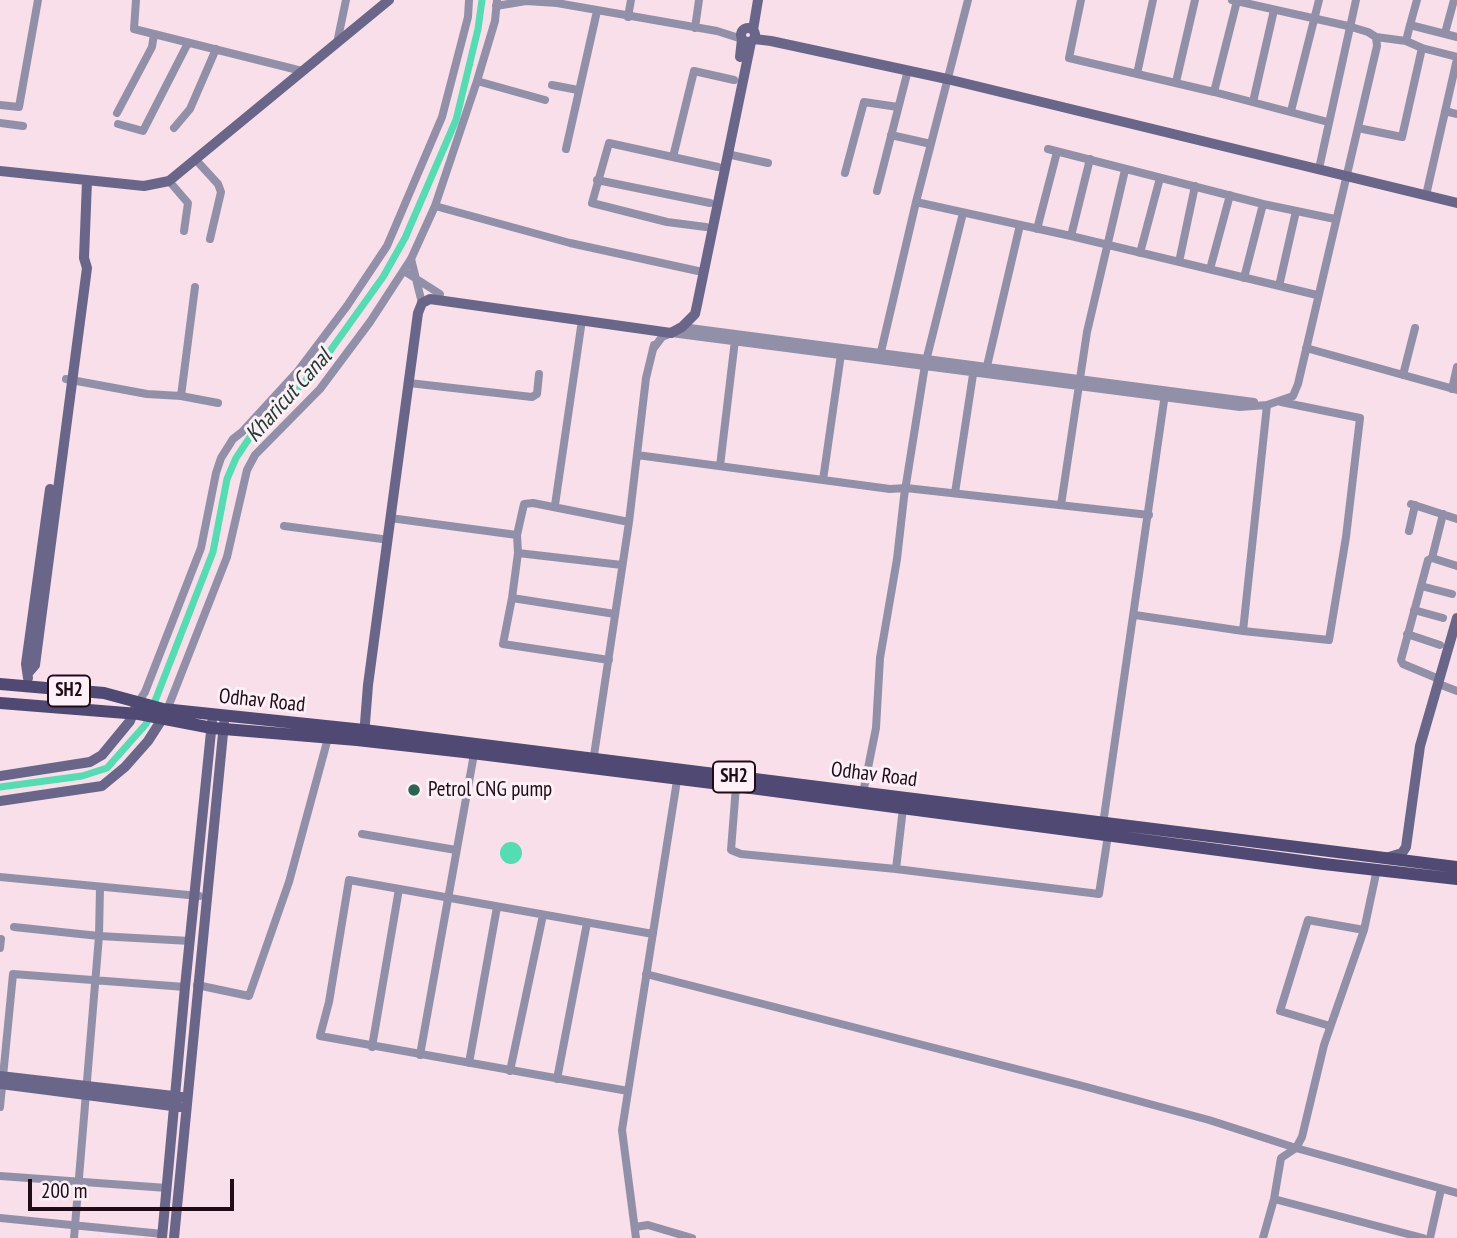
<!DOCTYPE html>
<style>
body{margin:0}
#map{position:relative;width:1457px;height:1238px;overflow:hidden;background:#f9dfea;font-family:"PT Sans Narrow",sans-serif}
canvas{display:block}
.scale{position:absolute;left:28px;top:1179px;width:206px;height:32px;box-sizing:border-box;border:4px solid #200b16;border-top:0;padding-left:9px;font-size:21px;line-height:24px;white-space:nowrap;color:#200b16;-webkit-text-stroke:5px #fdf0f6;paint-order:stroke}
</style>
<div id="map">
<canvas width="1457" height="1238"></canvas>
<div class="scale">200 m</div>
</div>
<script>
const ctx = document.querySelector('canvas').getContext('2d');
ctx.lineJoin = 'round';
function fill(path, color) { ctx.fillStyle = color; ctx.fill(path, 'evenodd'); }
const poly = rows => new Path2D(rows.map(r => 'M' + r).join(''));
function strokePath(path, color, width, dash) { ctx.strokeStyle = color; ctx.lineWidth = width; ctx.lineCap = dash ? 'butt' : 'round'; ctx.setLineDash(dash || []); ctx.stroke(path); }
function write(font, color, halo, rows, align = 'center') {
  ctx.font = font + ' "PT Sans Narrow",sans-serif'; ctx.lineWidth = 6; ctx.setLineDash([]); ctx.textBaseline = 'middle'; ctx.strokeStyle = halo; ctx.fillStyle = color; for (const [text, x, y, turn = 0] of rows) {
    ctx.save(); ctx.translate(x, y); ctx.rotate((+turn || 0) * Math.PI / 180); ctx.textAlign = isNaN(turn) ? turn : align; if (halo) ctx.strokeText(text, 0, 0); ctx.fillText(text, 0, 0); ctx.restore();
  }
}
fill(poly([
 '500 853a11 11 0 1 1 22 0a11 11 0 1 1-22 0Z'
]), '#53ddb3');
strokePath(poly([
 [0,787,82,776,107,768,146,724,213,552,227,479,236,458,250,437,307,379,330,351,383,277,405,238,456,120,478,29,482,0]
]), '#53ddb3', 7);
strokePath(poly([
 [136,0,134,29,302,71],
 [1081,0,1069,58,1214,92,1328,122],
 [496,6,526,1,557,3,717,31,742,39],
 [628,17,631,0],
 [1410,25,1417,0],
 [695,28,699,0],
 [1445,33,1454,0],
 [1376,37,1406,41,1410,25,1457,37],
 [337,43,346,0],
 [1422,48,1457,57],
 [1137,74,1153,0],
 [477,81,545,100],
 [1176,82,1195,0],
 [552,85,578,90],
 [1214,92,1237,1],
 [1253,102,1274,10],
 [0,105,19,107,38,0],
 [1291,111,1319,0],
 [1445,111,1457,114],
 [117,113,152,47,154,34],
 [0,123,23,126],
 [118,124,143,131,188,43],
 [174,128,190,109,216,49],
 [1358,128,1402,137,1422,48,1406,41],
 [891,135,931,144],
 [566,149,597,11],
 [1048,149,1263,204,1335,219],
 [727,154,768,163],
 [673,157,694,71,734,80],
 [196,160,218,184,221,192,210,239],
 [1320,164,1356,0],
 [845,173,864,102,898,107],
 [597,180,710,203],
 [169,181,188,203,184,231],
 [877,191,908,70],
 [1427,191,1457,59],
 [916,202,1071,236,1317,295],
 [435,206,570,243,698,271],
 [706,227,667,222,592,203,609,143,718,167],
 [1037,229,1057,152],
 [1071,236,1090,159],
 [1140,253,1160,178],
 [411,259,422,303],
 [1179,262,1195,186],
 [1210,269,1230,195],
 [404,271,440,294,439,300],
 [1244,278,1263,204],
 [1279,286,1296,211],
 [195,287,181,396,218,403],
 [682,327,1254,402],
 [1306,348,1457,390],
 [653,349,662,337,671,333,1240,407,1267,405,1293,396,1298,384,1377,46,1376,37,1368,32,1348,26,1232,0],
 [880,356,916,202,968,0],
 [987,366,1020,225],
 [1403,375,1415,328],
 [66,379,147,394,181,396],
 [409,383,532,397,537,394,539,374],
 [1452,389,1457,367],
 [637,455,890,489,906,488,1149,515],
 [720,466,735,340],
 [823,480,841,354],
 [955,493,974,368],
 [1411,504,1457,519],
 [555,505,582,320],
 [1061,505,1087,332,1125,170],
 [390,518,517,535],
 [284,526,382,539],
 [1409,531,1415,505],
 [518,553,622,565],
 [1432,558,1443,514],
 [1421,586,1452,594],
 [512,598,503,644,609,660],
 [1414,610,1443,618],
 [615,614,512,598,518,553,517,535,524,504,533,503,629,522],
 [1135,615,1243,631,1329,640,1346,537,1360,418,1281,402],
 [1243,631,1267,405],
 [1407,634,1440,645],
 [1439,679,1403,664,1401,660,1428,560,1432,558,1457,566],
 [1444,686,1457,691],
 [137,704,145,692,201,548,216,473,221,458,233,439,242,432,298,371,347,306,387,246,442,117,468,17,469,0],
 [167,710,227,557,247,470,255,455,320,389,370,322,411,259,435,206,477,81,495,21,497,0],
 [593,762,629,522,646,378,654,345],
 [736,786,731,850,741,854,896,869,903,808],
 [863,793,876,728,880,658,897,559,904,497,925,365,963,213],
 [1103,824,1165,394],
 [362,834,456,850],
 [896,869,1099,894,1108,835],
 [0,877,199,896],
 [100,887,99,936,190,941],
 [14,927,99,936,74,1238],
 [0,948,1,939],
 [646,974,1083,1086,1209,1120,1296,1148,1457,1193],
 [197,985,249,996,289,882,328,738],
 [1330,1026,1280,1011,1308,920,1364,930],
 [372,1047,399,889],
 [420,1055,474,754],
 [469,1063,497,907],
 [510,1071,543,915],
 [557,1079,587,923],
 [628,1091,320,1036,329,1002,349,880,653,934],
 [0,1107,13,974,185,987],
 [0,1176,167,1188],
 [1274,1199,1423,1238],
 [0,1218,163,1234],
 [635,1227,648,1225,692,1238],
 [636,1238,622,1130,678,774],
 [1263,1238,1274,1199,1281,1158,1296,1148,1302,1137,1324,1045,1364,930,1377,869],
 [1430,1238,1441,1189]
]), '#9290a9', 8);
strokePath(poly([
 '741 35a7 7 0 1 1 14 0a7 7 0 1 1-14 0Z',
 [753,30,758,0],
 [754,39,771,41,947,79,1457,203],
 [740,57,742,39],
 [0,171,144,186,169,181,389,0],
 [29,672,35,665,87,268,84,258,87,181],
 [28,678,26,664,50,489],
 [364,736,368,685,418,313,422,303,430,299,671,333,682,327,695,314,697,305,751,42],
 [0,776,90,762,102,755,130,721,136,706],
 [0,801,102,786,125,767,148,741,166,713],
 [1389,857,1402,853,1406,847,1420,746,1457,618],
 [0,1076,182,1097],
 [0,1084,180,1107],
 [162,1238,185,987,212,722],
 [174,1238,224,723]
]), '#6a668a', 10);
strokePath(poly([
 [0,684,104,693,163,709,364,730,1457,867],
 [0,703,139,714,212,728,357,740,464,752,736,786,1324,864,1457,879]
]), '#4f4973', 12);
for (const [x, y, r, color] of [
 [414,790,7,"#286652"]
]) { const dot = new Path2D(); dot.arc(x, y, r, 0, 2 * Math.PI); ctx.fillStyle = color; ctx.fill(dot); strokePath(dot, '#fdf0f6', 2.5); }
for (const [x, y, w] of [
 [69,691,42],
 [734,777,42]
]) { const box = new Path2D(); box.roundRect(x - w / 2, y - 15.5, w, 31, 5); ctx.fillStyle = '#fdf0f6'; ctx.fill(box); strokePath(box, '#200b16', 2); }
write('bold 19px', '#200b16', null, [
 ["SH2",69,691],
 ["SH2",734,777]
]);
write('21px', '#200b16', '#fdf0f6', [
 ["Odhav Road",262,701,6],
 ["Odhav Road",874,775,7]
]);
write('21px', '#200b16', '#fdf0f6', [
 ["Petrol CNG pump",428,790]
], 'left');
write('italic 23px', '#203c32', '#fdf0f6', [
 ["Kharicut Canal",289,396,-48]
]);
</script>
